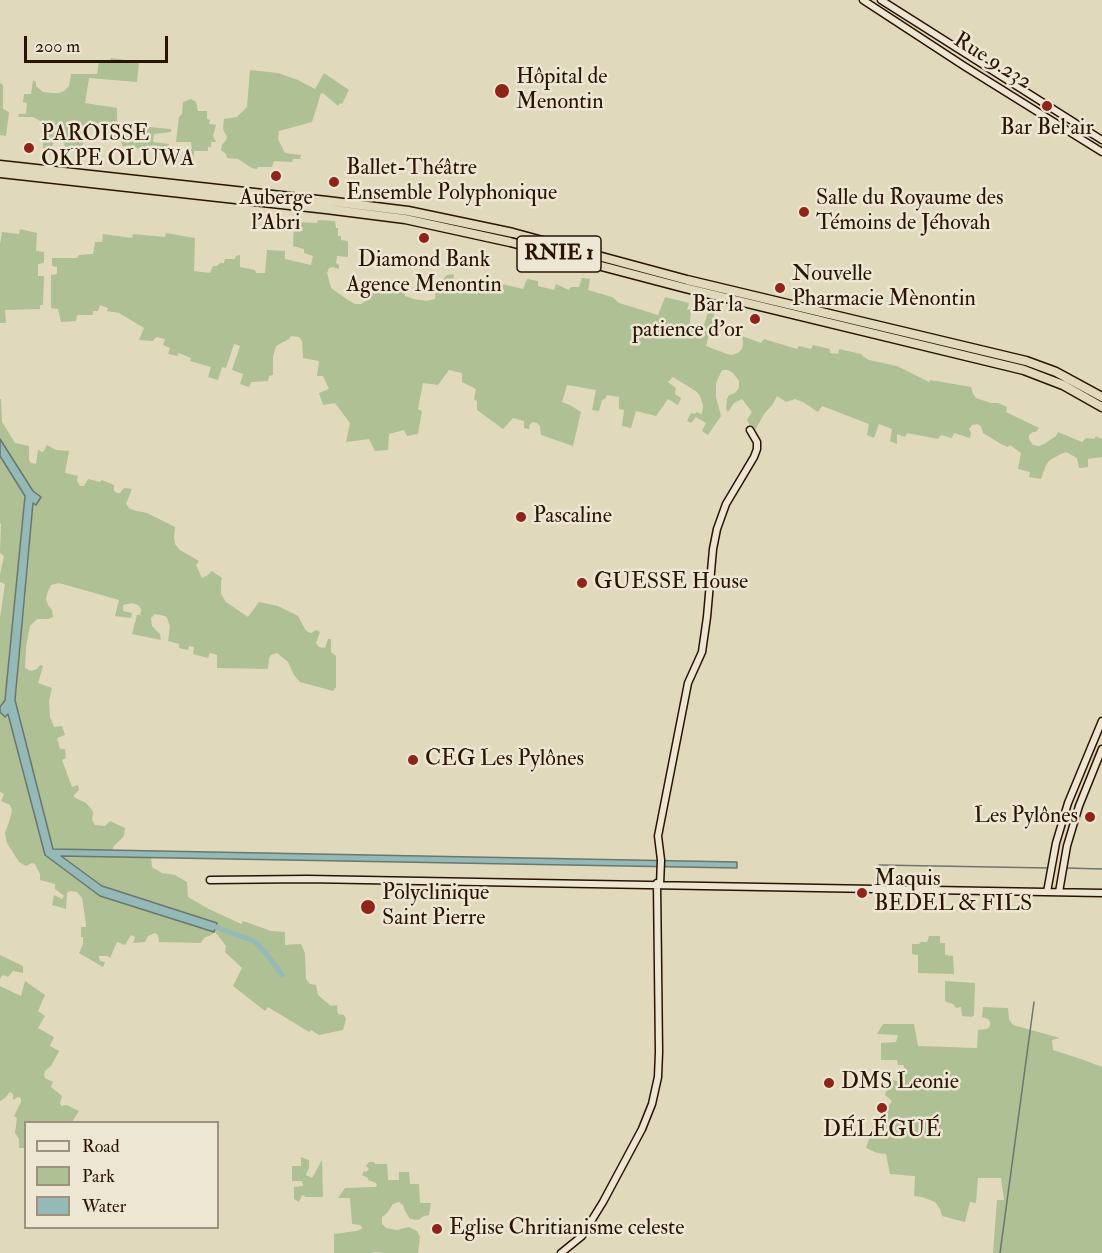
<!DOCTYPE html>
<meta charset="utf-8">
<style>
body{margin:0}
#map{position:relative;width:1102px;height:1253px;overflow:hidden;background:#e1d9bc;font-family:"IM FELL Double Pica",serif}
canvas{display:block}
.legend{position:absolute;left:24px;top:1121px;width:195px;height:108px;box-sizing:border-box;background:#ece6d3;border:2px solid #9e927f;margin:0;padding:8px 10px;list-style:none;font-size:18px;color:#291400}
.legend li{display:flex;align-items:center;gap:12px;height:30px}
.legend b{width:30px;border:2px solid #9e927f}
.scale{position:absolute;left:24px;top:36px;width:144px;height:27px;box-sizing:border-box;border:3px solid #291400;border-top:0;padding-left:8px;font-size:18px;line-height:21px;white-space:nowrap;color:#291400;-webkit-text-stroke:4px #ece6d3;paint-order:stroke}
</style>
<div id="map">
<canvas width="1102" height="1253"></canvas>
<ul class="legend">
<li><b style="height:8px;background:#ece6d3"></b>Road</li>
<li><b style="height:16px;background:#aec094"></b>Park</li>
<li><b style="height:16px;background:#95b9b7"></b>Water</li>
</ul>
<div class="scale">200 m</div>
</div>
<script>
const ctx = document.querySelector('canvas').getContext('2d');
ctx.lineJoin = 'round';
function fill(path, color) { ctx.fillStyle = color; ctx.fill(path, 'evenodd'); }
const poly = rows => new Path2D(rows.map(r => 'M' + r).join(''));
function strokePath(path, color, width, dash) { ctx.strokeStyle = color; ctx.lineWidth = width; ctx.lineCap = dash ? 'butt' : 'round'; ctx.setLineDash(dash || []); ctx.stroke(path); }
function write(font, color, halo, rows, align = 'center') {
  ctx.font = font + ' "IM FELL Double Pica",serif'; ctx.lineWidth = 5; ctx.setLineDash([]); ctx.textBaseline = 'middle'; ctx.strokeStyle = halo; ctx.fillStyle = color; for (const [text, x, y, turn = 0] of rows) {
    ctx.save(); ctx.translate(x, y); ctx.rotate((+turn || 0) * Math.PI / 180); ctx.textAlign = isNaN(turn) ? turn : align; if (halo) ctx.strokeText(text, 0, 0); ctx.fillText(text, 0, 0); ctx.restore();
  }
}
fill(poly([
 [111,58,139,62,137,82,89,78,85,103,117,108,117,124,171,129,171,132,154,134,153,142,169,144,169,146,164,146,162,150,149,150,147,161,145,161,144,149,122,146,121,137,116,138,115,142,104,142,103,126,96,125,90,129,80,150,65,149,64,142,54,141,51,149,43,148,44,123,33,117,18,117,19,114,26,114,27,103,23,102,24,94,31,94,33,80,36,82,36,86,43,92,53,93,59,93,64,91,69,86,71,74,97,74,99,61,110,62],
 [250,70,278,73,298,80,315,89,324,73,349,90,342,104,340,103,338,106,324,94,321,93,312,122,279,131,278,139,285,153,301,155,300,159,293,159,292,162,274,161,272,167,258,167,257,169,252,168,238,159,227,158,226,154,221,150,222,145,226,140,227,137,223,129,224,119,237,117,247,107],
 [0,83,3,85,3,109,9,112,6,136,0,135],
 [191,99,196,102,198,111,207,111,207,119,210,120,209,124,216,125,213,136,216,142,211,142,211,147,208,147,208,151,194,151,193,161,188,160,188,149,192,149,191,142,176,142,179,117,182,114,183,102],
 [318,220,335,221,336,228,338,228,338,236,341,236,341,240,348,241,348,257,337,256,336,263,339,265,339,269,333,267,329,268,327,273,331,288,348,300,355,304,361,304,367,300,370,295,373,285,404,288,405,296,414,299,427,301,435,299,436,289,433,287,433,282,439,284,447,275,454,274,453,283,464,285,465,281,489,286,490,281,523,289,527,279,538,281,538,286,554,290,556,284,569,290,571,287,579,287,582,278,590,279,588,290,612,297,619,303,658,315,665,297,689,303,687,310,691,309,690,323,692,327,695,330,700,330,703,328,709,309,715,311,706,346,727,354,732,355,738,353,742,349,743,343,742,336,761,343,764,339,797,349,799,346,811,349,813,345,830,349,830,353,838,354,839,349,861,354,864,357,869,360,897,366,929,382,930,380,971,387,973,394,976,398,991,403,998,403,1007,407,1006,412,1039,428,1036,432,1033,432,1029,435,1029,439,1033,445,1039,446,1044,444,1056,436,1058,432,1082,442,1086,438,1094,439,1096,436,1102,439,1102,457,1088,459,1088,467,1079,468,1077,458,1066,452,1061,454,1050,460,1046,465,1041,479,1029,477,1030,472,1018,469,1021,453,1010,445,1008,447,1001,444,983,433,981,426,977,424,972,425,969,429,971,433,970,438,954,433,952,438,941,435,938,439,907,433,905,437,897,434,897,444,890,441,892,429,879,424,874,438,867,435,869,424,822,406,818,412,803,402,795,399,786,402,777,396,773,404,764,414,754,432,747,420,752,412,742,399,734,403,728,412,726,409,727,399,729,395,735,393,739,388,739,381,733,373,728,370,722,370,716,383,716,397,721,416,708,435,702,431,706,423,696,417,691,423,687,421,691,413,695,414,696,412,702,414,703,405,700,396,697,392,673,377,668,382,676,388,675,394,681,398,678,405,668,399,656,416,636,411,631,428,622,426,624,410,619,409,619,397,607,395,605,399,602,400,599,411,592,410,596,390,567,385,562,402,570,405,581,412,573,446,541,435,540,426,537,423,533,422,530,424,529,429,524,428,524,421,513,418,503,429,477,410,477,401,474,399,476,389,462,382,462,373,449,370,438,385,423,383,418,409,422,411,418,434,407,436,404,430,389,434,388,450,375,451,369,439,346,442,350,423,335,403,323,405,319,393,329,389,323,376,317,376,319,361,303,358,302,341,299,337,291,336,289,339,276,346,273,357,273,375,269,376,268,381,251,382,249,387,240,384,243,374,232,370,240,346,234,344,226,368,222,367,218,380,208,377,211,367,190,361,191,358,179,353,177,356,168,354,170,348,163,345,165,339,156,337,153,341,139,340,144,328,119,313,107,311,108,308,100,305,98,311,93,311,93,315,77,315,76,321,61,322,58,309,51,308,51,275,57,274,57,267,52,266,52,258,77,258,79,255,93,254,95,242,102,242,103,234,132,238,133,234,165,237,166,233,195,238,194,271,210,273,213,266,217,266,220,263,224,263,225,259,235,259,236,256,240,255,240,267,255,270,256,273,265,273,267,250,285,251,285,259,311,265,313,256,304,253,304,249,293,246,294,222,317,223],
 [20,229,37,233,36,251,44,252,44,263,38,264,38,276,44,276,43,305,40,305,40,309,5,310,6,323,0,323,0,244,2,232,19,234],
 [0,399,1,399,2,422,15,443,29,446,29,460,31,463,36,464,38,450,43,452,47,445,56,450,69,451,65,473,78,476,77,480,80,486,84,486,88,479,100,482,102,480,114,485,114,491,117,493,120,493,124,488,132,489,126,504,129,508,133,510,147,513,175,527,174,537,175,544,180,550,199,561,196,565,202,578,208,575,212,571,222,578,221,582,221,594,226,602,248,617,259,602,278,606,298,616,305,629,308,632,311,633,316,630,320,632,316,643,319,647,325,648,328,639,331,639,331,652,336,656,336,687,333,691,300,682,294,675,288,662,277,653,271,655,269,658,268,669,217,668,217,655,210,653,208,658,193,654,194,647,189,646,188,650,179,648,179,644,168,641,170,626,167,618,165,616,155,614,151,618,152,626,160,634,161,640,132,634,137,615,140,615,141,612,141,609,138,605,132,603,123,605,123,611,132,613,131,618,115,616,119,600,59,583,51,585,48,591,46,599,48,605,52,610,53,617,48,619,37,619,30,626,26,647,25,668,31,671,37,669,40,665,43,666,38,683,52,688,49,701,50,717,54,727,62,726,65,735,57,738,60,749,65,749,66,758,62,760,72,787,78,785,79,790,74,795,74,797,86,803,92,810,93,813,92,820,95,825,105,826,110,821,125,828,124,836,114,846,112,850,53,849,15,700,33,491,0,439],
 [0,456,25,495,5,701,0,707,0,618,5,584,0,582,0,574,4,556,0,553,1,524,0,523],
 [0,712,5,716,8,714,45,855,100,896,214,932,217,923,102,886,60,855,151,857,152,867,162,873,175,875,187,882,188,897,207,908,241,924,243,921,271,931,285,932,285,945,301,944,305,953,306,979,310,984,316,985,318,995,331,1006,337,1005,338,1014,344,1015,346,1019,343,1030,319,1035,311,1030,309,1032,268,1007,265,1011,233,986,242,968,225,952,226,946,215,932,211,935,204,938,201,943,159,942,158,935,155,933,148,936,145,942,133,943,135,937,131,935,125,945,117,942,110,958,107,956,99,956,100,961,105,962,103,967,79,953,83,944,83,937,81,937,81,927,86,927,86,924,82,898,77,892,70,891,67,893,66,909,52,905,54,895,62,899,64,896,55,889,55,884,40,880,40,874,35,864,32,863,26,866,19,862,7,843,5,833,10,819,12,810,10,805,1,801,4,794,0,792],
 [929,936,940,936,940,943,945,943,945,955,953,956,954,974,918,973,918,955,912,954,912,944,919,944,921,942,927,942],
 [0,955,23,966,23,973,13,971,8,977,3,975,0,979],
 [25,981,45,995,38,1011,45,1016,38,1028,54,1037,50,1046,59,1051,51,1066,45,1071,44,1075,45,1078,53,1082,51,1087,62,1096,60,1103,61,1106,67,1105,79,1111,72,1122,26,1122,25,1148,19,1148,19,1139,15,1133,17,1118,14,1116,21,1102,21,1098,18,1097,13,1100,13,1094,10,1092,5,1098,0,1101,0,986,21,996],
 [945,981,975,983,974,1015,972,1017,962,1016,961,1007,956,1008,953,1004,946,1002,945,1000],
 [983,1007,1008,1008,1009,1019,1013,1025,1060,1038,1052,1040,1053,1050,1081,1059,1102,1067,1102,1253,993,1253,997,1200,1004,1200,1001,1178,978,1178,976,1203,970,1202,965,1222,942,1216,940,1209,935,1202,922,1197,914,1196,915,1176,890,1174,886,1154,877,1153,866,1148,873,1127,892,1101,885,1095,890,1079,903,1083,904,1065,898,1065,897,1060,881,1060,881,1043,896,1042,898,1035,877,1034,883,1024,914,1024,918,1046,977,1048,978,1030,987,1029,990,1026,990,1022,988,1019,982,1017],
 [301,1157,309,1160,309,1168,306,1175,312,1178,322,1160,323,1197,306,1197,302,1195,299,1202,294,1199,294,1187,303,1186,302,1181,292,1181,292,1166,301,1166],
 [369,1162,374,1162,375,1164,387,1164,388,1180,399,1180,399,1172,409,1172,410,1184,419,1184,420,1203,431,1203,429,1215,424,1216,418,1220,410,1219,405,1211,403,1205,399,1202,393,1204,387,1213,382,1217,382,1224,386,1228,397,1230,409,1227,417,1231,420,1237,418,1253,385,1253,377,1252,370,1253,334,1253,334,1234,356,1231,362,1229,362,1227,360,1225,352,1224,350,1198,338,1198,345,1188,376,1187,377,1185,376,1183,368,1180,368,1178,362,1175,364,1171,366,1172,369,1169,366,1166]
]), '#aec094');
const water = poly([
 [0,439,33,491,41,497,36,505,33,503,15,700,53,849,737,862,737,868,61,856,102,886,217,923,214,932,100,896,45,855,8,714,5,717,0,712,0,707,5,700,25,496,0,456,0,439]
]);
fill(water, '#95b9b7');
strokePath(water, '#6a776e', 1.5);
strokePath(poly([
 [879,865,1048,868],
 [1067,868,1102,869],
 [1000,1253,1034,1002]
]), '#6a776e', 1.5);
strokePath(poly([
 [210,925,254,941,266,953,282,975]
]), '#95b9b7', 5);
const secondary = poly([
 [863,0,964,66,1102,152],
 [881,0,1102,140],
 [210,880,307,879,1102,893],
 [660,885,661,860,658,836,688,683,702,652,707,617,713,549,717,529,726,504,754,457,757,449,757,442,750,430],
 [1047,892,1056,843,1068,803,1102,721],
 [1059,892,1067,846,1079,806,1102,749],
 [561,1253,582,1236,603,1202,642,1129,652,1104,658,1077,659,1052,657,883]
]);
const highway = poly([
 [0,165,327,201,408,211,513,233,687,280,1026,361,1056,372,1102,397],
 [0,173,326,209,405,219,510,242,685,288,1024,370,1063,385,1102,407]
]);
strokePath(secondary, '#291400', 9);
strokePath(highway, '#291400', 11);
strokePath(secondary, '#ece6d3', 6);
strokePath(highway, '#e1d9bc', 8);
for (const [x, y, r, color] of [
 [502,91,8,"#8f2418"],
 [1047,106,6,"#8f2418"],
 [29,148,6,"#8f2418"],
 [276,176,6,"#8f2418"],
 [334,182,6,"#8f2418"],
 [804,212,6,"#8f2418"],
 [424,238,6,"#8f2418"],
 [780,288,6,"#8f2418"],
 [755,319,6,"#8f2418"],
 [521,517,6,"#8f2418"],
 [582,583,6,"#8f2418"],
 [413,760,6,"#8f2418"],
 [1090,817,6,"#8f2418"],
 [862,893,6,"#8f2418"],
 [368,907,8,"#8f2418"],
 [829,1083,6,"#8f2418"],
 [882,1108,6,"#8f2418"],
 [437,1229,6,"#8f2418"]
]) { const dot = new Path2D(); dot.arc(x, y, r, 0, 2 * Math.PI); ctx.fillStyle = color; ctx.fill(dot); strokePath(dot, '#ece6d3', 2); }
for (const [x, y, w] of [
 [559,254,84]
]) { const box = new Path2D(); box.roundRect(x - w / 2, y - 18, w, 36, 4.5); ctx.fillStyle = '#ece6d3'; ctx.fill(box); strokePath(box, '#291400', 1.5); }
write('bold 21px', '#291400', null, [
 ["RNIE 1",559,254]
]);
write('22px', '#291400', '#ece6d3', [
 ["Rue 9.232",992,62,32]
]);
write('22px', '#291400', '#ece6d3', [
 ["Hôpital de",516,78],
 ["Menontin",516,103],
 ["Bar Bel air",1047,129,"center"],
 ["PAROISSE",41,135],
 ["OKPE OLUWA",41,160],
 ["Ballet-Théâtre",346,169],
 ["Ensemble Polyphonique",346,194],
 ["Auberge",276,199,"center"],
 ["l'Abri",276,224,"center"],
 ["Salle du Royaume des",816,199],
 ["Témoins de Jéhovah",816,224],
 ["Diamond Bank",424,261,"center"],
 ["Agence Menontin",424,286,"center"],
 ["Nouvelle",792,275],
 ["Pharmacie Mènontin",792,300],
 ["Bar la",743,306,"right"],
 ["patience d'or",743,331,"right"],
 ["Pascaline",533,517],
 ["GUESSE House",594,583],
 ["CEG Les Pylônes",425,760],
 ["Les Pylônes",1078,817,"right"],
 ["Maquis",874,880],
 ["BEDEL & FILS",874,905],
 ["Polyclinique",382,894],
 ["Saint Pierre",382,919],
 ["DMS Leonie",841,1083],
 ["DÉLÉGUÉ",882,1131,"center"],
 ["Eglise Chritianisme celeste",449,1229]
], 'left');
</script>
